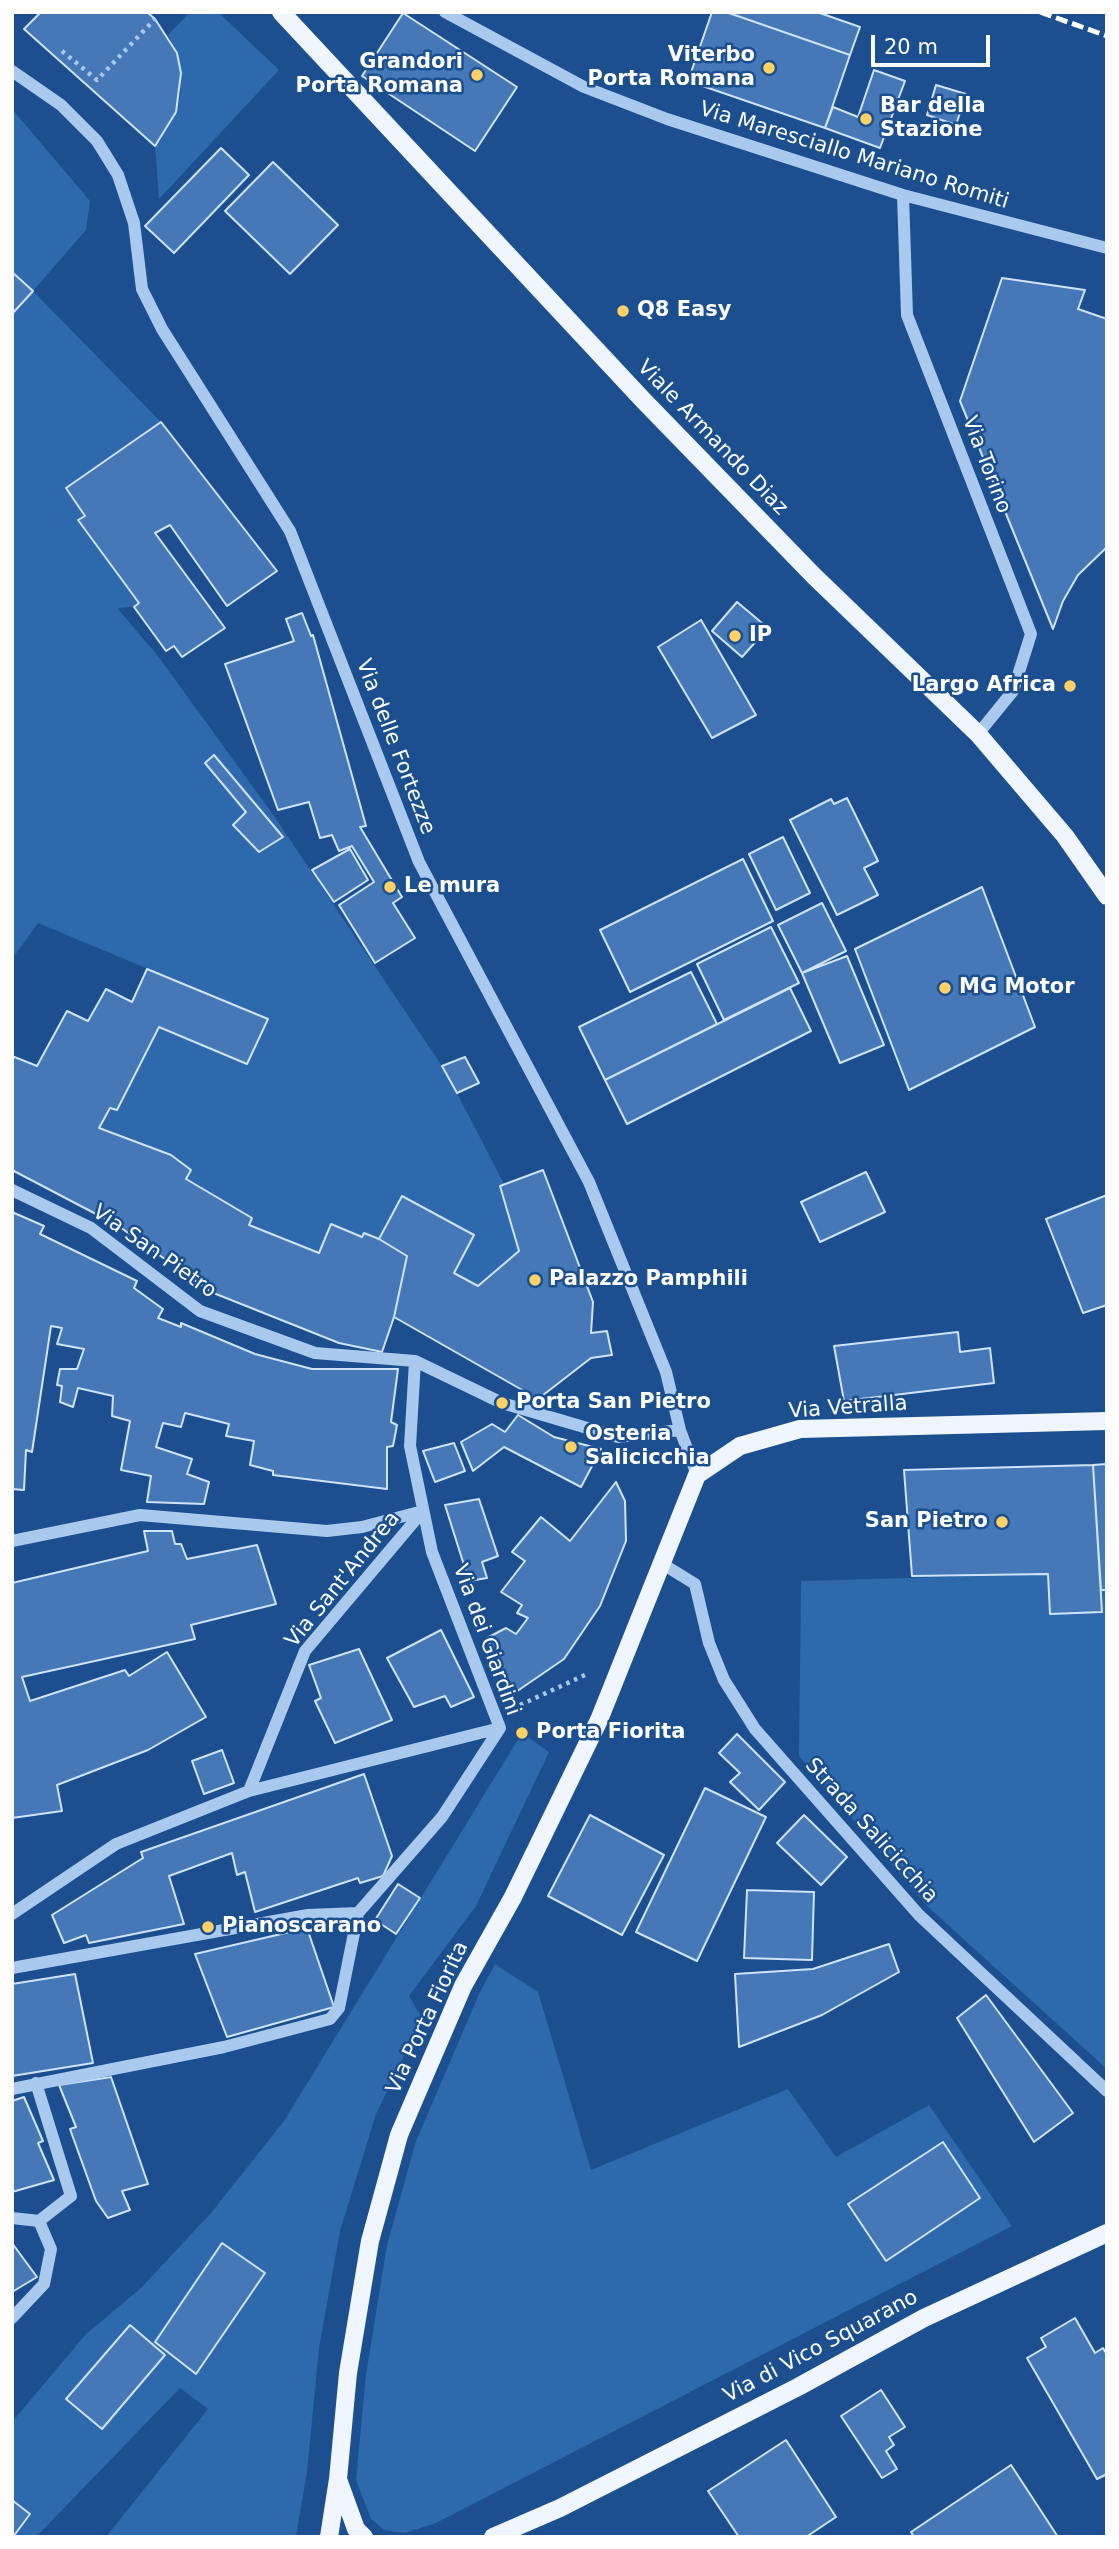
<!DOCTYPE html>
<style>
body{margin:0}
#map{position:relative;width:1119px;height:2549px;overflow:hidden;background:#1b4f8f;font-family:"DejaVu Sans",sans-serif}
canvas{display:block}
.frame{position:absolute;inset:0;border:14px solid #fff;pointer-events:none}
.scale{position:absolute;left:871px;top:35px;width:119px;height:32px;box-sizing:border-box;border:4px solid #fff;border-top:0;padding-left:9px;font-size:21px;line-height:24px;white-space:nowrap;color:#fff;-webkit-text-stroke:5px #1b4f8f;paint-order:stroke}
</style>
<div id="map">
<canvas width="1119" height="2549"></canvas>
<div class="frame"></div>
<div class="scale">20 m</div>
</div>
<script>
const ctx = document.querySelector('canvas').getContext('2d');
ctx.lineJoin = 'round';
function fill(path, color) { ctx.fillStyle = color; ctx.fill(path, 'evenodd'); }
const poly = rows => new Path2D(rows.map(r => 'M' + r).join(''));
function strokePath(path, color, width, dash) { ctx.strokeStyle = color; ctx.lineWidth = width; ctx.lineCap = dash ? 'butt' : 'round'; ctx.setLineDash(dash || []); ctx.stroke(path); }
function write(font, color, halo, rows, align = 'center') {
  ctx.font = font + ' "DejaVu Sans",sans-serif'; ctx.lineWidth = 5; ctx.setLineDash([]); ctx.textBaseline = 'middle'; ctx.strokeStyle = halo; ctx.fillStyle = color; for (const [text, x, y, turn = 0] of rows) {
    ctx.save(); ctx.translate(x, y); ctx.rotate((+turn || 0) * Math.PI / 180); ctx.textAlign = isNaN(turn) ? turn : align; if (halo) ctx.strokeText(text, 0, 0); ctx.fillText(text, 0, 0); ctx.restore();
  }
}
fill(poly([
 [190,12,218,12,279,70,159,199,155,146,176,112,181,93,177,53,168,35],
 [12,109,90,201,86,230,33,291,161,422,66,488,85,516,79,520,139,603,134,607,117,608,158,656,274,816,442,1066,457,1093,504,1184,500,1186,519,1251,478,1286,454,1273,474,1235,403,1196,379,1239,364,1233,362,1237,319,1253,249,1225,251,1218,186,1179,191,1170,171,1155,99,1128,110,1108,118,1109,159,1027,246,1064,268,1019,38,923,12,959,12,314,33,291,12,272],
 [1048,1574,1051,1614,1102,1612,1101,1590,1107,1590,1107,2069,927,1906,799,1756,801,1581],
 [522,1733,549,1752,476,1906,409,1996,422,2018,376,2114,340,2231,319,2348,307,2472,296,2537,106,2537,208,2409,180,2388,36,2537,12,2537,12,2422,86,2334,140,2289,211,2213,284,2121],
 [495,1964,538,1992,591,2170,788,2089,836,2157,929,2105,1012,2226,436,2523,405,2533,384,2530,371,2519,356,2480,366,2375,387,2245,416,2141,479,1994]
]), '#2e69ad');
const building = poly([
 [41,12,147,12,155,19,177,53,181,73,176,112,155,146,24,29,41,12],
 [712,12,726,12,850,55,825,128,688,81,712,12],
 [726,12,817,12,860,27,850,55,726,12],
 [403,13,517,87,475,151,362,76,403,13],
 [874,70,905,81,880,148,825,128,833,107,858,117,874,70],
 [936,85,966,94,956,125,927,115,936,85],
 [221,148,249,175,174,253,145,226,221,148],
 [273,162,338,225,290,274,225,211,273,162],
 [12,272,33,291,12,314,12,272],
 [1002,278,1085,290,1078,309,1107,319,1107,547,1078,575,1063,601,1053,629,960,401,1002,278],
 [161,422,277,571,227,606,170,525,155,533,225,628,182,657,174,646,166,651,134,607,139,603,78,520,85,516,66,488,161,422],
 [737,602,768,628,742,657,712,631,737,602],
 [302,613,311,636,313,635,366,826,360,827,402,897,393,903,415,938,375,963,339,905,374,882,352,846,339,851,332,835,320,838,309,802,278,810,225,664,294,641,286,619,302,613],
 [701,620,756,715,712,738,658,647,701,620],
 [214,755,283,837,259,852,233,825,246,812,205,763,214,755],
 [847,798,878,861,864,868,878,895,837,915,790,820,831,799,834,804,847,798],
 [783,837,810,893,776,910,749,854,783,837],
 [350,849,368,880,334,902,312,870,350,849],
 [743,859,773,921,630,992,600,930,743,859],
 [982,887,1035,1027,909,1090,855,949,982,887],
 [822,903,846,951,802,973,778,925,822,903],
 [771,927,799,983,724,1020,697,964,771,927],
 [847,956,884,1045,840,1063,802,973,847,956],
 [147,969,268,1019,247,1064,159,1027,117,1110,110,1108,99,1128,171,1155,191,1170,186,1179,252,1218,249,1225,319,1253,331,1224,362,1237,364,1233,379,1239,407,1256,394,1317,382,1352,339,1343,211,1292,117,1225,12,1170,12,1056,37,1066,67,1011,88,1021,106,989,132,1002,147,969],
 [691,972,717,1024,605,1080,579,1027,691,972],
 [790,988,811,1031,627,1124,605,1080,790,988],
 [465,1057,479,1083,457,1093,442,1066,465,1057],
 [543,1170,593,1302,591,1333,607,1331,612,1355,591,1358,538,1399,394,1317,407,1256,379,1239,402,1196,474,1235,454,1273,478,1286,519,1251,500,1186,543,1170],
 [866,1172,885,1212,820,1242,801,1202,866,1172],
 [1107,1195,1107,1305,1083,1313,1046,1219,1107,1195],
 [12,1212,44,1226,40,1234,137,1281,134,1288,163,1309,158,1318,181,1327,181,1323,255,1354,312,1369,398,1369,391,1422,397,1425,393,1446,387,1447,387,1489,273,1475,273,1471,250,1465,254,1441,226,1436,229,1424,185,1413,181,1427,163,1423,156,1447,192,1459,187,1474,209,1482,204,1504,147,1502,151,1476,121,1470,130,1421,112,1416,113,1396,78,1388,73,1407,60,1402,62,1386,57,1385,60,1369,77,1369,84,1349,57,1344,62,1328,51,1326,32,1452,26,1450,24,1490,12,1489,12,1212],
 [958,1332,960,1352,990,1348,994,1383,844,1401,834,1346,958,1332],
 [518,1415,554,1437,601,1449,581,1487,504,1447,473,1471,461,1442,492,1424,505,1432,518,1415],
 [454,1443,465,1471,435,1482,423,1451,454,1443],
 [1107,1464,1107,1590,1101,1590,1093,1465,1107,1464],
 [1093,1465,1102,1612,1050,1614,1048,1574,912,1576,904,1470,1093,1465],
 [616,1482,625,1501,626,1541,600,1606,564,1659,510,1696,487,1638,506,1628,516,1634,528,1618,517,1613,522,1605,501,1592,525,1561,512,1552,541,1517,570,1541,616,1482],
 [479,1499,498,1556,482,1562,487,1578,469,1581,445,1505,479,1499],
 [144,1531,172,1531,175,1544,181,1544,187,1559,257,1545,276,1604,191,1625,195,1639,22,1677,30,1701,125,1670,129,1676,167,1652,206,1717,148,1750,57,1785,62,1811,12,1818,12,1583,148,1551,144,1531],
 [441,1630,474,1697,451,1707,445,1696,414,1707,387,1658,441,1630],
 [359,1649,392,1720,335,1743,315,1701,321,1698,309,1665,359,1649],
 [737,1734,785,1782,759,1810,730,1782,740,1773,719,1753,737,1734],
 [222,1750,234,1783,204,1794,192,1761,222,1750],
 [364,1774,392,1856,383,1876,360,1883,358,1878,255,1912,245,1872,237,1875,232,1853,169,1876,184,1924,89,1943,86,1935,64,1943,52,1915,143,1858,141,1852,364,1774],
 [705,1788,766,1817,697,1961,636,1932,705,1788],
 [590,1815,664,1855,622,1935,548,1896,590,1815],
 [804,1815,847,1857,821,1885,777,1843,804,1815],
 [398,1884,420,1898,396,1934,375,1920,398,1884],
 [747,1890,814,1892,812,1960,744,1958,747,1890],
 [307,1928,334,2007,227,2037,195,1954,307,1928],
 [889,1944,899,1972,822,2015,739,2047,735,1974,813,1969,889,1944],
 [75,1974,93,2063,12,2076,12,1984,75,1974],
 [986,1995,1073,2113,1034,2142,957,2018,986,1995],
 [111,2077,148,2184,122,2191,130,2210,108,2218,96,2201,70,2129,76,2127,59,2085,111,2077],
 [24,2097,43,2141,38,2143,54,2180,12,2192,12,2101,24,2097],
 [943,2142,980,2198,886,2261,848,2204,943,2142],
 [12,2243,37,2277,12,2292,12,2243],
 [222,2243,265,2273,196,2374,155,2342,222,2243],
 [1075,2318,1095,2353,1103,2348,1107,2355,1107,2474,1097,2479,1027,2358,1046,2347,1041,2338,1075,2318],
 [130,2325,165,2355,102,2429,66,2399,130,2325],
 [881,2390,905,2427,889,2437,894,2445,886,2451,897,2469,882,2478,841,2416,881,2390],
 [786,2440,836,2517,806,2537,739,2537,708,2491,786,2440],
 [1011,2465,1058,2537,914,2537,911,2532,1011,2465],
 [12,2500,30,2514,13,2537,12,2537,12,2500]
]);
fill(building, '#4478b7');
strokePath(building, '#cfe3fa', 2);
strokePath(poly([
 [62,51,97,80,155,19],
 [520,1705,585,1675]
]), '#a9c9ee', 4.5, [3.5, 5]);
strokePath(poly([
 [445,12,584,87,667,119,903,195,1107,248],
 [12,71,61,105,97,141,118,175,134,223,142,289,162,329,290,531,419,862,589,1182,666,1372,680,1430,697,1475],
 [903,195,907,315,1031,634,1013,691,978,734],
 [12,1190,91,1228,200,1311,315,1353,415,1361,502,1403,618,1437,680,1430],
 [415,1361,410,1446,432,1552,500,1728],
 [12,1541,140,1515,327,1531,362,1527,423,1511],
 [661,1563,695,1584,709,1643,724,1680,755,1729,919,1915,1107,2091],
 [249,1791,305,1651,423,1511],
 [12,1914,116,1844,249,1791,500,1728],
 [12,1968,308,1915,358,1913],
 [36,2083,71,2196,39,2221],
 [12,2089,224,2047,330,2019,339,2008,358,1913,442,1817,500,1728],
 [12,2218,39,2221,51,2249,44,2284,12,2318]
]), '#a9c9ee', 12);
strokePath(poly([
 [281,12,643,400,814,576,978,734,1065,836,1107,896],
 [339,2482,356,2529,364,2537],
 [329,2537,338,2479,348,2373,370,2241,399,2135,463,1986,513,1897,599,1720,697,1475,740,1446,800,1429,1107,1421],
 [493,2537,560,2508,798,2387,924,2318,1107,2233]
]), '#f0f6ff', 18);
strokePath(poly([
 [1040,12,1107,36]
]), '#fff', 5, [12, 5]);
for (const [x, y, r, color] of [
 [769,68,7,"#ffd166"],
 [477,75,7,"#ffd166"],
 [866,119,7,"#ffd166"],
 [623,311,7,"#ffd166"],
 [735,636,7,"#ffd166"],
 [1070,686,7,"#ffd166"],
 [390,887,7,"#ffd166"],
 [945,988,7,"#ffd166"],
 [535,1280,7,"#ffd166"],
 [502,1403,7,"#ffd166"],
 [571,1447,7,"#ffd166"],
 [1002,1522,7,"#ffd166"],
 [522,1733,7,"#ffd166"],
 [208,1927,7,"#ffd166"]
]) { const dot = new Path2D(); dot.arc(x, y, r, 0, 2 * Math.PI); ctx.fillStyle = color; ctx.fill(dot); strokePath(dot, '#1b4f8f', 2.5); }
write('bold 21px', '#fff', '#1b4f8f', [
 ["Viterbo",755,56,"right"],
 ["Porta Romana",755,80,"right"],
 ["Grandori",463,63,"right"],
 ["Porta Romana",463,87,"right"],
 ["Bar della",880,107],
 ["Stazione",880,131],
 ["Q8 Easy",637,311],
 ["IP",749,636],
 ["Largo Africa",1056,686,"right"],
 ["Le mura",404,887],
 ["MG Motor",959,988],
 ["Palazzo Pamphili",549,1280],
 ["Porta San Pietro",516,1403],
 ["Osteria",585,1435],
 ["Salicicchia",585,1459],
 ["San Pietro",988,1522,"right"],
 ["Porta Fiorita",536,1733],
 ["Pianoscarano",222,1927]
], 'left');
write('21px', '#fff', '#1b4f8f', [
 ["Via Maresciallo Mariano Romiti",854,156,17],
 ["Viale Armando Diaz",712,438,46],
 ["Via Torino",986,465,69],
 ["Via delle Fortezze",395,747,69],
 ["Via San Pietro",154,1252,35],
 ["Via Vetralla",848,1408,-4],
 ["Via Sant'Andrea",343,1580,-51],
 ["Via dei Giardini",486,1640,70],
 ["Strada Salicicchia",871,1831,48],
 ["Via Porta Fiorita",428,2018,-65],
 ["Via di Vico Squarano",821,2347,-28]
]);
</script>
